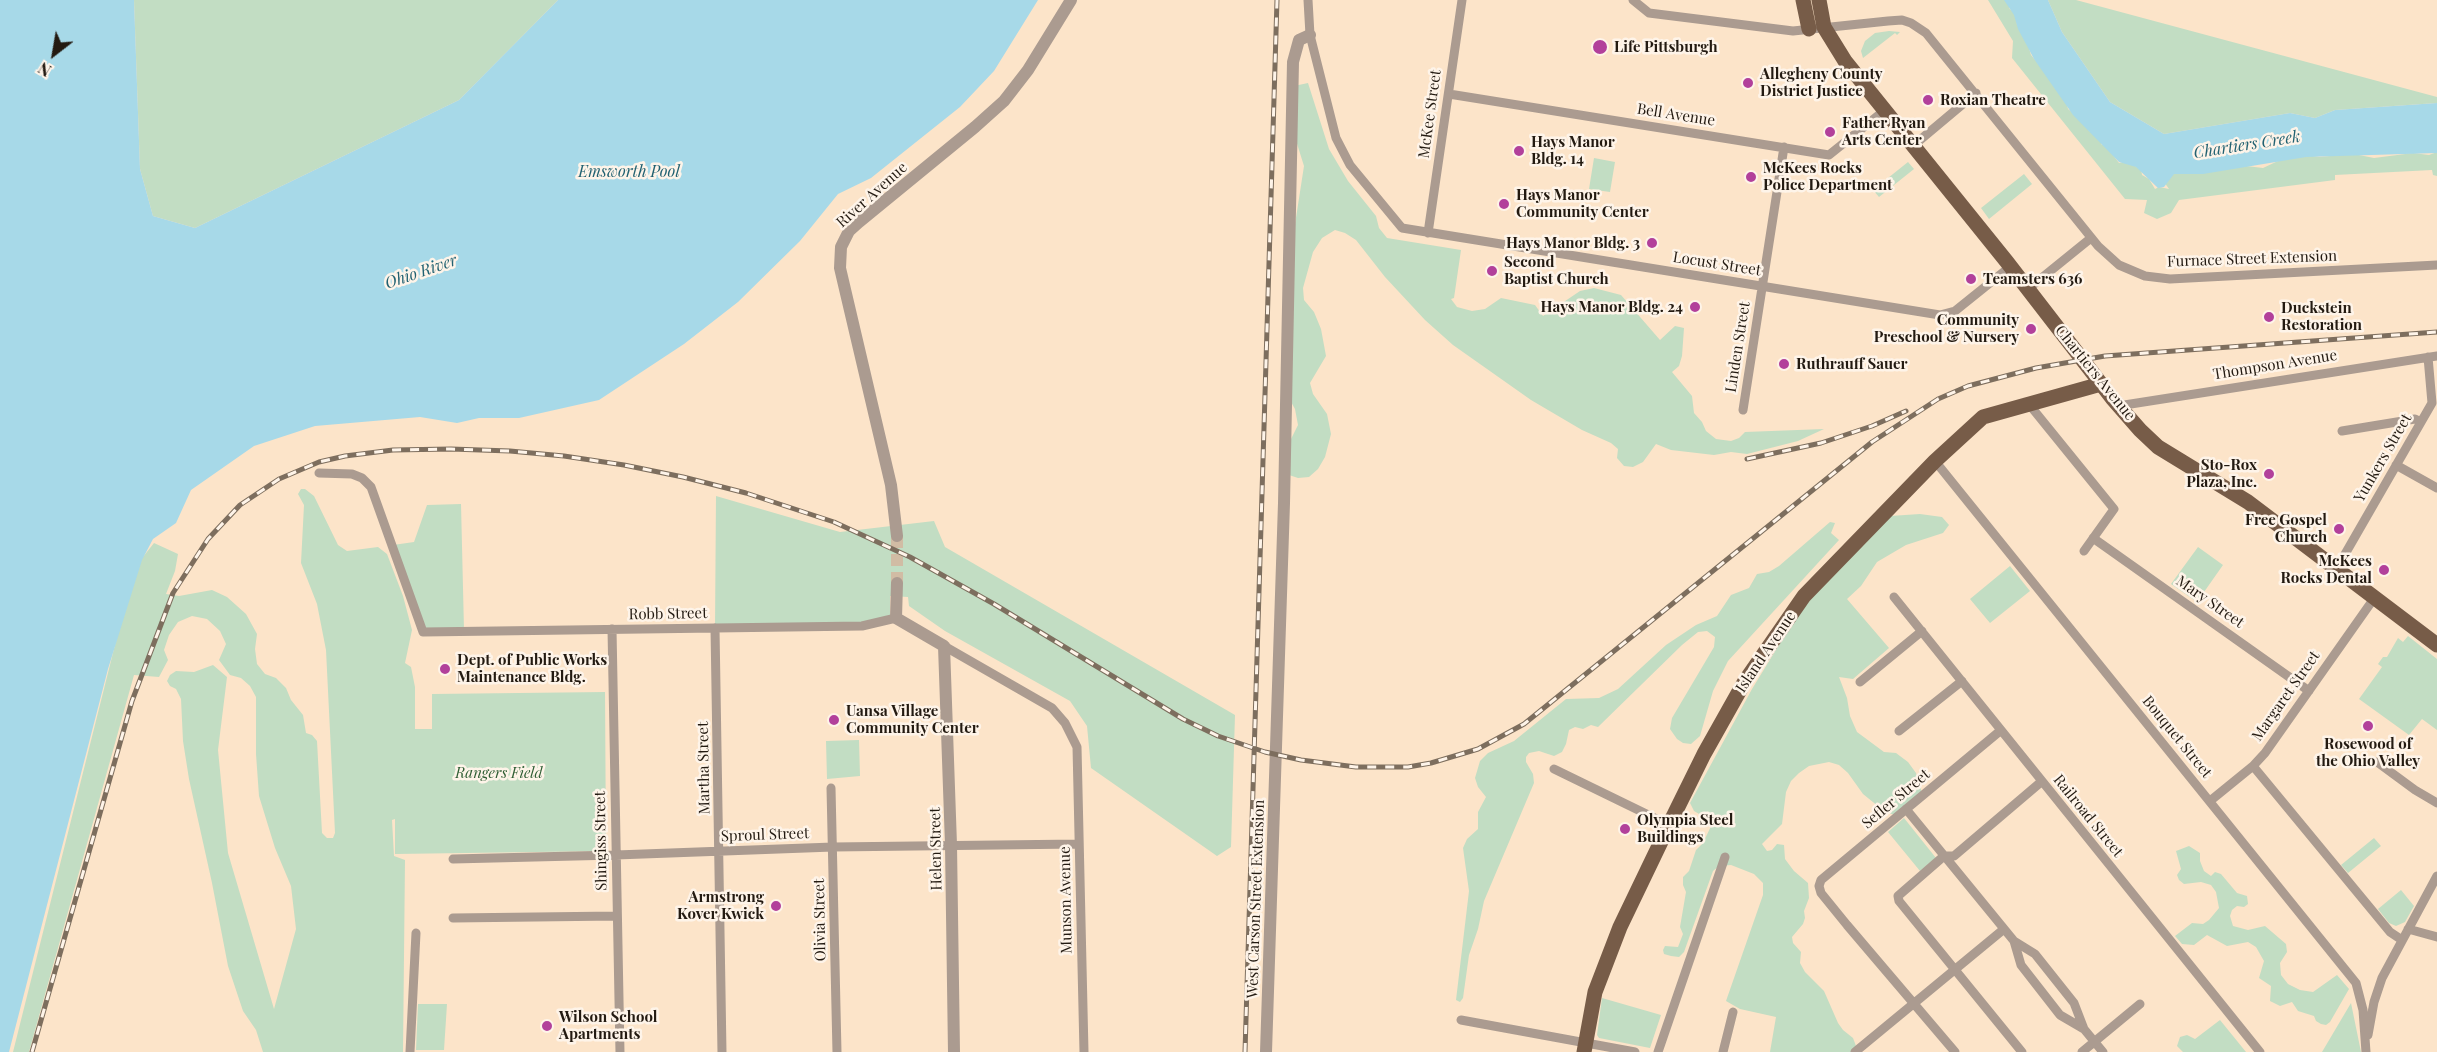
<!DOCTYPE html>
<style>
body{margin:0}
#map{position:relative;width:2437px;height:1052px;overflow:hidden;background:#fce4c9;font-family:"Playfair Display",serif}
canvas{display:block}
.north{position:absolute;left:24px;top:24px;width:60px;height:60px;-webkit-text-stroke:4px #fef4e9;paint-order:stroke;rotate:211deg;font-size:16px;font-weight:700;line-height:24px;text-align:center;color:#231a11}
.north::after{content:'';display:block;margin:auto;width:21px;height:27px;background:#231a11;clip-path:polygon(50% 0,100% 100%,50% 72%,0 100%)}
</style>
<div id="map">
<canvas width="2437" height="1052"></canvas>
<div class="north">N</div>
</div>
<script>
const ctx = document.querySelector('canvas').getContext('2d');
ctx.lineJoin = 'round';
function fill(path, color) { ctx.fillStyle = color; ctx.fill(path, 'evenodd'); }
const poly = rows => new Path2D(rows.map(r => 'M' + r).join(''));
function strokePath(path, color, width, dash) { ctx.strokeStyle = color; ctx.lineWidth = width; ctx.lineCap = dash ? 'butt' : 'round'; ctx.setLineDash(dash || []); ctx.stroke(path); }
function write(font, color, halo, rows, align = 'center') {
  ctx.font = font + ' "Playfair Display",serif'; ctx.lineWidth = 5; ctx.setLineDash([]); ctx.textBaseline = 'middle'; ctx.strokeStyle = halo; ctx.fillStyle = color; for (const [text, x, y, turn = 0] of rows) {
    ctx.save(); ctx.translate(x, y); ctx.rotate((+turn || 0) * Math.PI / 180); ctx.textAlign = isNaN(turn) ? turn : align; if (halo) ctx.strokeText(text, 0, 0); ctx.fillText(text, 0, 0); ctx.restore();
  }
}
fill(poly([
 [134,0,558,0,459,100,195,228,153,216,140,169],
 [1988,0,2012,0,2009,8,2016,15,2017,25,2023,29,2031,55,2065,96,2068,109,2086,124,2089,131,2095,132,2102,141,2101,144,2107,147,2119,163,2126,162,2141,169,2142,175,2149,179,2155,189,2159,187,2169,189,2162,179,2163,175,2238,165,2263,168,2295,153,2319,157,2354,154,2374,158,2413,153,2429,155,2437,152,2437,176,2433,175,2432,170,2335,175,2335,180,2179,200,2171,213,2157,219,2144,213,2147,200,2125,199,2012,58,2013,41],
 [2048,0,2076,0,2437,97,2437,103,2335,110,2315,118,2290,113,2164,134,2110,102,2062,32],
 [1889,31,1900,32,1897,35,1895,33,1863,58,1861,51,1865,41,1875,33],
 [1308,83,1329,149,1348,181,1376,216,1379,228,1387,238,1461,250,1454,298,1451,299,1457,307,1472,311,1485,309,1501,298,1535,305,1543,316,1580,291,1594,288,1621,295,1660,340,1675,326,1684,328,1682,356,1679,366,1672,372,1692,396,1694,413,1702,422,1706,431,1716,439,1731,441,1739,438,1745,432,1824,429,1798,441,1747,454,1731,452,1714,455,1671,450,1656,444,1643,462,1633,467,1624,466,1617,458,1618,449,1611,443,1582,430,1531,400,1453,345,1425,320,1385,277,1356,240,1345,233,1335,230,1322,238,1313,252,1303,288,1304,300,1314,312,1321,329,1326,356,1310,383,1313,394,1327,414,1331,434,1325,457,1318,469,1309,477,1298,478,1289,475,1290,441,1298,425,1295,409,1286,393,1289,263,1304,166,1293,131,1294,86],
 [1594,158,1615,162,1610,192,1589,189],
 [1908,162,1914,169,1879,197,1873,190],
 [2024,174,2032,184,1989,219,1981,208],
 [301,489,305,489,314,496,338,545,347,551,378,547,387,554,403,596,412,630,405,663,411,667,415,687,415,729,432,729,432,694,605,692,606,851,395,854,395,819,392,820,394,856,405,860,403,1052,263,1052,256,1030,243,1011,228,966,212,883,189,779,183,741,181,699,176,689,170,686,167,681,170,675,176,671,194,672,213,665,227,677,218,750,228,853,274,1009,296,929,291,886,275,848,259,796,256,754,256,697,250,686,241,678,230,675,219,660,226,644,220,631,207,619,192,616,178,622,169,635,164,650,168,660,159,677,134,675,29,1052,13,1052,130,585,139,562,154,543,178,554,175,571,166,594,179,596,212,590,227,597,246,614,257,634,255,649,257,664,265,674,276,678,286,688,291,700,303,715,306,733,312,735,317,741,322,833,327,838,333,838,335,833,326,650,317,604,301,563,304,505,298,494],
 [716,496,840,532,934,521,945,547,1235,715,1231,847,1217,856,1091,768,1087,726,1070,701,945,631,909,606,908,597,890,596,890,620,881,623,715,627],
 [461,504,464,630,423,630,393,545,414,542,427,505],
 [1920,514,1942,517,1949,525,1943,533,1906,545,1877,562,1861,586,1847,599,1889,648,1853,679,1839,677,1847,698,1850,716,1857,732,1884,752,1896,753,1908,762,1916,773,1922,793,1894,815,1884,811,1863,794,1848,773,1839,765,1829,762,1809,766,1799,773,1791,781,1786,792,1782,824,1762,844,1767,851,1772,850,1777,844,1784,845,1785,859,1794,871,1808,883,1809,898,1804,911,1805,918,1803,924,1792,937,1793,943,1801,952,1800,963,1805,972,1824,991,1838,1023,1843,1030,1853,1038,1856,1046,1853,1052,1770,1052,1776,1017,1740,1009,1726,1001,1763,895,1763,883,1754,874,1731,865,1719,866,1713,871,1684,952,1679,957,1671,956,1664,954,1663,950,1665,946,1678,947,1683,934,1680,927,1686,892,1683,885,1683,877,1689,871,1696,850,1703,843,1713,822,1694,811,1690,803,1752,689,1807,599,1890,516],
 [1830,522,1835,523,1831,533,1839,540,1728,661,1713,691,1700,736,1691,744,1683,743,1677,739,1670,729,1672,718,1714,647,1715,637,1707,631,1698,632,1682,645,1598,727,1591,725,1583,729,1575,727,1569,730,1566,744,1562,752,1554,756,1539,751,1529,753,1526,757,1526,762,1533,774,1534,783,1484,901,1478,929,1469,955,1463,998,1460,1002,1456,1000,1469,891,1463,848,1467,839,1478,829,1478,812,1486,797,1478,787,1475,778,1480,761,1488,753,1514,741,1566,699,1599,698,1618,689,1666,645,1696,625,1717,616,1731,595,1749,588,1757,574,1769,572,1779,566],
 [2198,547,2223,565,2197,602,2171,584],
 [2010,566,2030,591,1990,623,1970,599],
 [2408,636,2437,659,2437,730,2422,719,2409,735,2359,699,2382,667,2378,664,2383,657,2387,657,2398,638,2403,642],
 [859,740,860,776,827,779,826,741],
 [1904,818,1936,858,1920,871,1888,832],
 [2374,838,2381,846,2348,873,2341,865],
 [2189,846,2200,853,2200,861,2204,871,2211,876,2215,872,2221,874,2237,893,2247,896,2248,904,2244,907,2237,906,2232,910,2230,916,2233,926,2248,930,2265,926,2286,944,2287,952,2280,963,2281,975,2288,984,2300,990,2313,992,2337,975,2349,989,2330,1022,2326,1025,2321,1024,2316,1021,2314,1016,2298,1011,2292,1002,2280,1006,2270,1001,2271,986,2259,978,2264,961,2256,947,2248,942,2227,946,2207,935,2194,945,2182,944,2175,936,2192,923,2203,924,2209,920,2219,908,2216,892,2211,885,2201,882,2184,884,2179,880,2177,875,2181,869,2176,851],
 [2401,890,2414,906,2405,922,2396,926,2389,923,2378,909],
 [1602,998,1661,1015,1650,1048,1599,1038,1597,1035],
 [2351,1003,2361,1052,2322,1052],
 [418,1004,447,1004,444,1050,416,1050],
 [2220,1020,2246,1052,2183,1052,2177,1046,2180,1037,2187,1035,2195,1039]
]), '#c2ddc3');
fill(poly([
 [0,0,134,0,140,169,153,216,195,228,459,100,558,0,1038,0,994,71,960,107,871,178,838,194,800,241,738,302,684,344,599,400,519,418,479,418,457,423,420,417,315,426,254,446,191,490,176,523,153,539,142,560,108,669,9,1052,0,1052],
 [2004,0,2048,0,2062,32,2110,102,2164,134,2290,113,2315,118,2335,110,2437,103,2437,153,2306,157,2203,174,2174,174,2164,187,2158,188,2136,167,2119,162,2073,115,2034,59,2018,29,2014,15]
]), '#a7d9e8');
strokePath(poly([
 [897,536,897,583]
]), '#d1bca4', 12, [12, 6]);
strokePath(poly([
 [1308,0,1310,35,1336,138,1350,165,1402,228,1940,315,1955,311,2011,266],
 [1633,0,1649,13,1793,31,1888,21,1902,20,1911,23,1926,33,2098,246,2119,265,2145,276,2170,279,2437,265],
 [1449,94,1829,155,1885,110],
 [1914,145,1976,93],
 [1428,233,1462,0],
 [2028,289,2091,238],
 [2028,403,2114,509,2084,551],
 [2118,406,2437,356],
 [1743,410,1784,147],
 [2342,431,2415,419,2421,422],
 [1935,461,2356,983,2363,1010,2366,1052],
 [2396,465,2437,488],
 [319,473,352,474,362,478,371,487,423,632,862,626,896,618],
 [2093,538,2309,691],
 [2337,568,2432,403,2428,357],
 [1894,597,2260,1052],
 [715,628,722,1052],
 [612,629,620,1052],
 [944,646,1052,708,1065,723,1077,747,1084,1052],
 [1860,682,1922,631],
 [1899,731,1962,681],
 [2377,762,2415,790,2437,803],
 [2253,766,2390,932,2402,940],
 [1554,769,1669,825],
 [831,788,837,1052],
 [2210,801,2253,766,2265,753,2375,597],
 [1906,809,2014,941,2035,954,2074,1003,2084,1029,2103,1052],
 [453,859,616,855,833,847,1079,844],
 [453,918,617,916],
 [2408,929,2437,937],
 [2014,941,2021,965,2060,1015,2084,1029],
 [1461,1020,1635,1052],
 [2368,1035,2374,1002,2382,978,2437,876],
 [410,1052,416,933],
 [1658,1052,1725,857],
 [1723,1052,1733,1012],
 [1855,1052,2004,929],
 [1955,1052,1847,925,1821,893,1819,886,1821,880,2000,731],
 [2022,1052,1899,901,1898,896,1944,856,1954,856,2041,782],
 [2082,1052,2140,1004]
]), '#ab9b90', 9);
strokePath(poly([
 [897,536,891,485,840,268,841,247,849,231,859,222,975,127,1004,101,1028,70,1071,0],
 [897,583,896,618,944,646,951,845,954,1052],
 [1266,1052,1284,503,1293,62,1299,40,1310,35]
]), '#ab9b90', 12);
strokePath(poly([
 [1803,0,1809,29],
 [1819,0,1824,27,1845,61,2007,262,2112,398,2140,430,2158,447,2248,502,2437,645],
 [1584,1052,1595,992,1620,927,1669,825,1704,754,1745,681,1804,596,1935,461,1983,417,2101,384]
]), '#775c48', 15);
const rail = poly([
 [1747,459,1821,443,1872,426,1906,411],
 [32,1052,132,701,173,593,208,539,240,505,279,479,319,462,345,456,393,450,451,449,510,451,564,456,624,465,683,477,746,493,834,522,910,557,994,604,1183,719,1218,736,1265,752,1301,760,1356,767,1408,767,1431,763,1478,749,1524,724,1872,442,1938,399,1968,386,2036,368,2105,356,2437,332],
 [1245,1052,1277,0]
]);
strokePath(rail, '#7d6e5e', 5);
strokePath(rail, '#fef4e9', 3, [9]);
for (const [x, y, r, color] of [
 [1600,47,8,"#b2409b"],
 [1748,83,6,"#b2409b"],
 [1928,100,6,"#b2409b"],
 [1830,132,6,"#b2409b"],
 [1519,151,6,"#b2409b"],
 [1751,177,6,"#b2409b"],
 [1504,204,6,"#b2409b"],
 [1652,243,6,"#b2409b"],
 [1492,271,6,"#b2409b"],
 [1971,279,6,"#b2409b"],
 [1695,307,6,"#b2409b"],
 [2269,317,6,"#b2409b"],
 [2031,329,6,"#b2409b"],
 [1784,364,6,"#b2409b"],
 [2269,474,6,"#b2409b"],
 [2339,529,6,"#b2409b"],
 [2384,570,6,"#b2409b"],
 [445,669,6,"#b2409b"],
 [834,720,6,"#b2409b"],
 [2368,726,6,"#b2409b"],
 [1625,829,6,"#b2409b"],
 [776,906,6,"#b2409b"],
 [547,1026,6,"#b2409b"]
]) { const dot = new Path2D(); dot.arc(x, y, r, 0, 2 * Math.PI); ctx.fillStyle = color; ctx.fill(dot); strokePath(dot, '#fef4e9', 2); }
write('bold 15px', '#231a11', '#fef4e9', [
 ["Life Pittsburgh",1614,47],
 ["Allegheny County",1760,74],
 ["District Justice",1760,91],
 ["Roxian Theatre",1940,100],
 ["Father Ryan",1842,123],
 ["Arts Center",1842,140],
 ["Hays Manor",1531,142],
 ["Bldg. 14",1531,159],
 ["McKees Rocks",1763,168],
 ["Police Department",1763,185],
 ["Hays Manor",1516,195],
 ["Community Center",1516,212],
 ["Hays Manor Bldg. 3",1640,243,"right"],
 ["Second",1504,262],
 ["Baptist Church",1504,279],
 ["Teamsters 636",1983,279],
 ["Hays Manor Bldg. 24",1683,307,"right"],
 ["Duckstein",2281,308],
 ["Restoration",2281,325],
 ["Community",2019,320,"right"],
 ["Preschool & Nursery",2019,337,"right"],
 ["Ruthrauff Sauer",1796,364],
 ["Sto-Rox",2257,465,"right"],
 ["Plaza, Inc.",2257,482,"right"],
 ["Free Gospel",2327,520,"right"],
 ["Church",2327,537,"right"],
 ["McKees",2372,561,"right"],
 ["Rocks Dental",2372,578,"right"],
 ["Dept. of Public Works",457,660],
 ["Maintenance Bldg.",457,677],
 ["Uansa Village",846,711],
 ["Community Center",846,728],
 ["Rosewood of",2368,744,"center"],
 ["the Ohio Valley",2368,761,"center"],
 ["Olympia Steel",1637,820],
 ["Buildings",1637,837],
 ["Armstrong",764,897,"right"],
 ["Kover Kwick",764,914,"right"],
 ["Wilson School",559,1017],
 ["Apartments",559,1034]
], 'left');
write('15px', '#231a11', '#fef4e9', [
 ["McKee Street",1430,114,-82],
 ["Bell Avenue",1676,115,9],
 ["River Avenue",872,195,-42],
 ["Furnace Street Extension",2252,259,-2],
 ["Locust Street",1717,264,9],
 ["Linden Street",1738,347,-81],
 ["Thompson Avenue",2275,365,-9],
 ["Chartiers Avenue",2095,373,51],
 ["Yunkers Street",2383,458,-60],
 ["Mary Street",2210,602,35],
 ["Robb Street",668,614,-1],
 ["Island Avenue",1766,652,-56],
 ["Margaret Street",2286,696,-55],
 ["Bouquet Street",2177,737,51],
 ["Martha Street",704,768,-91],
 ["Sefler Street",1896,799,-40],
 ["Railroad Street",2088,816,51],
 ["Sproul Street",765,835,-2],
 ["Shingiss Street",601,841,-91],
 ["Helen Street",936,849,-91],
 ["West Carson Street Extension",1256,899,-88],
 ["Munson Avenue",1066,900,-91],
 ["Olivia Street",820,920,-91]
]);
write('italic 15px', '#2f5e34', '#fef4e9', [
 ["Rangers Field",499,773]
]);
write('italic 16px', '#216171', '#fef4e9', [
 ["Chartiers Creek",2247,145,-9],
 ["Emsworth Pool",629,172],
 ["Ohio River",421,272,-19]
]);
</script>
